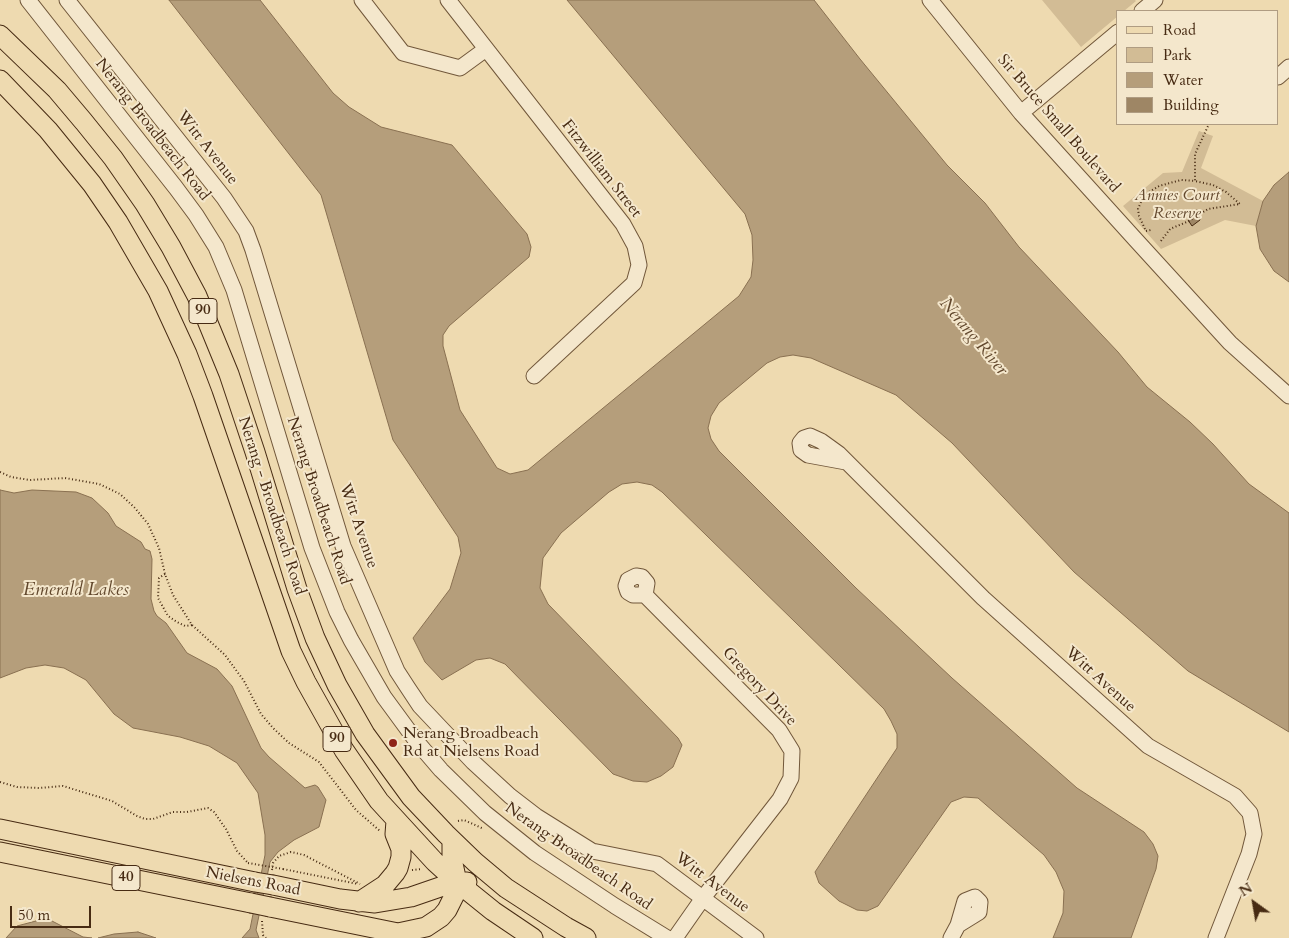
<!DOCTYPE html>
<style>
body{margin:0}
#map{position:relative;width:1289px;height:938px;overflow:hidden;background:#eedab0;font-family:Cardo,serif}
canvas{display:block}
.legend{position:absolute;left:1116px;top:10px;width:162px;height:115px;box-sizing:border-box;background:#f4e7cc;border:1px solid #af9c82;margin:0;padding:6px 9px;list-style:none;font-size:15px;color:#472b13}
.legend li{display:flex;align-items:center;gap:10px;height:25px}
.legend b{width:25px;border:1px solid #af9c82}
.north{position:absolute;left:1229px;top:878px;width:50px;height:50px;-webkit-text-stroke:4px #f4e7cc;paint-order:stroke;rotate:328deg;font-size:14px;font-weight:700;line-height:20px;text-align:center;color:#472b13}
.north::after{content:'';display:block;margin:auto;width:18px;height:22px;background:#472b13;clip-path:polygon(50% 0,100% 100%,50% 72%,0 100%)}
.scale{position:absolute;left:10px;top:906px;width:81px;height:22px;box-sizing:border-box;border:2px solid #472b13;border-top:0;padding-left:6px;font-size:15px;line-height:18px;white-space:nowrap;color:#472b13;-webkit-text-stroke:4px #f4e7cc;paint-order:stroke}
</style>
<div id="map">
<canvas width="1289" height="938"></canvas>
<ul class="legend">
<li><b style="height:6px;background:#eedab0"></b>Road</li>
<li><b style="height:14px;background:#d2bc95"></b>Park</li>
<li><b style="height:14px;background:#b59e7b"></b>Water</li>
<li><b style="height:14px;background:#9e8665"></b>Building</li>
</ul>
<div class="north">N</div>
<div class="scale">50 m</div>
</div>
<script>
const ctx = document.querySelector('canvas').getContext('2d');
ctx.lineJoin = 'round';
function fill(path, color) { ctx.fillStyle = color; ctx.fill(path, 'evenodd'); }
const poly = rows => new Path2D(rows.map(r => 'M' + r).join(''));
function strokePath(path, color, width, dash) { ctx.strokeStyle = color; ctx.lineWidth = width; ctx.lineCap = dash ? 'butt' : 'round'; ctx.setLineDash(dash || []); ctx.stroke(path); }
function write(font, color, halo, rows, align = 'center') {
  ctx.font = font + ' Cardo,serif'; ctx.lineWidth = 4; ctx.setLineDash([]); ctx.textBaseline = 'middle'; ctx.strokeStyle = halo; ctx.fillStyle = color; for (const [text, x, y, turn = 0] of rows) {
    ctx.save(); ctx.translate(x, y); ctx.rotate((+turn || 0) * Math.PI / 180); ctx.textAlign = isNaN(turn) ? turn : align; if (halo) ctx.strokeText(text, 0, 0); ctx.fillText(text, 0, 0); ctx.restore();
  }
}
fill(poly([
 [1042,0,1135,0,1136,1,1124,11,1118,11,1118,16,1081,47],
 [1199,131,1213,136,1201,168,1263,201,1256,226,1225,220,1161,249,1123,206,1163,173,1182,172]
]), '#d2bc95');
const water = poly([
 [169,0,260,0,333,93,349,107,381,127,452,145,527,234,531,247,529,257,449,326,443,335,443,346,460,410,497,468,510,474,528,470,739,296,751,277,753,260,752,235,745,214,567,0,814,0,860,59,947,165,985,203,1019,247,1118,352,1147,387,1190,422,1213,444,1249,484,1289,513,1289,732,1188,671,1074,572,952,443,896,395,811,358,793,355,780,357,767,363,719,403,711,416,708,428,711,439,719,451,856,588,952,678,1077,788,1144,832,1153,844,1158,856,1156,869,1131,938,1053,938,1063,913,1064,891,1056,872,1044,855,978,798,964,797,951,802,878,906,867,911,857,910,839,901,819,883,815,872,897,748,897,734,891,721,884,709,662,492,652,485,637,482,622,484,609,492,561,533,543,558,540,588,548,604,678,738,682,745,673,767,661,776,647,782,633,781,613,774,505,664,490,658,476,660,442,680,425,662,413,638,450,589,461,553,458,537,393,440,321,195,169,0],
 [1289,172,1289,282,1274,271,1260,249,1256,226,1263,201,1274,185,1289,172],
 [0,490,14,493,32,490,76,492,92,498,108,513,116,526,141,542,145,549,150,551,152,559,151,599,154,611,157,616,166,623,187,653,217,669,232,686,261,748,269,757,305,788,315,785,318,787,326,800,319,827,294,840,278,852,270,862,256,930,259,938,242,938,250,929,265,855,265,835,258,793,237,763,209,746,180,737,133,728,114,714,86,680,64,668,45,665,26,668,0,678,0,490],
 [36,921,52,921,83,937,92,938,6,938,17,926,36,921],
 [138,932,156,938,98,938,114,934,138,932]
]);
fill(water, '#b59e7b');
strokePath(water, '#897051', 1);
const building = poly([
 [1197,210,1200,220,1192,226,1188,220,1197,210]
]);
fill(building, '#9e8665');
strokePath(building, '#472b13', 1);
const minor = poly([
 [28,0,176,188,196,215,216,247,234,290,312,548,337,612,351,640,384,697,417,742,441,770,485,813,535,853,615,906,667,938],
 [67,0,224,198,246,231,253,250,343,546,397,671,408,688,420,706,473,762,510,796,536,816,592,851,657,864,756,938],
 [362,0,403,53,460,68,486,49],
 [448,0,623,224,635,246,639,265,634,283,534,376],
 [930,0,1021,113,1135,239,1230,343,1289,396],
 [1142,11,1155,0],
 [1278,77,1289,67],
 [1021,113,1118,32],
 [846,462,808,455,801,450,800,443,804,438,810,436,821,441,839,454,983,598,1148,746,1235,796,1250,813,1254,834,1249,854,1216,938],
 [636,576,642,577,647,583,645,595,633,595,628,592,626,586,628,580,636,576],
 [645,595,779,730,792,751,791,778,780,799,703,898,675,938],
 [951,938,958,925,965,901,975,897,980,902,979,912,958,925]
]);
const major = poly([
 [0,35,57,90,84,122,113,158,145,204,171,247,197,296,229,374,255,452,297,589,315,638,337,685,365,734,411,797,446,834,475,862,506,888,566,927,586,938],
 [0,80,48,130,92,184,118,222,158,291,187,354,203,396,291,651,306,682,344,750,379,801,435,862,457,882,493,911,533,938],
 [0,829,255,882],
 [0,852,251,903],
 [273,885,340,899,375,903,411,897,443,886,457,882,467,882],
 [359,902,385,885,395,873,398,868,401,857,401,849,395,834,396,821],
 [270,907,398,933,410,938],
 [398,933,426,927,441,917,447,910,455,894,457,882,452,859,452,841]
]);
strokePath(minor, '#71573a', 17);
strokePath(major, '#472b13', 21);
strokePath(poly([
 [1145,229,1139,216,1138,209,1142,200,1149,192,1159,186,1181,180,1195,181,1195,154,1209,124],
 [1146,231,1151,230],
 [1161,241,1170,229,1189,221,1208,209,1240,204,1226,192,1213,185,1195,181],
 [0,472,11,477,30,480,65,478,99,484,120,494,135,508,148,524,159,548,165,574,173,595,192,625,225,655,244,681,261,714,273,728,289,743,319,762,356,810,380,831],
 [165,574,159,578,158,598,168,616,177,622,185,626,192,625],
 [0,782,17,787,39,788,63,786,112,801,137,816,145,819,153,819,173,812,187,812,208,808,214,812,226,829,237,851,248,863],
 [458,821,464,820,484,829],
 [283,869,358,884],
 [272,870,273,863,279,856,291,852,304,855,360,884],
 [412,870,422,869],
 [262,921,263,935,266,938]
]), '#472b13', 2, [1, 2.5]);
strokePath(minor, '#f4e7cc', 15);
strokePath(major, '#eedab0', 19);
const majorBridge = poly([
 [255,882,273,885],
 [251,903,270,907]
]);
strokePath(majorBridge, '#472b13', 21, []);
strokePath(poly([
 [248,863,283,869]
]), '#472b13', 2, [1, 2.5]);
strokePath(majorBridge, '#eedab0', 19);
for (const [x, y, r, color] of [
 [393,743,5,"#8f2418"]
]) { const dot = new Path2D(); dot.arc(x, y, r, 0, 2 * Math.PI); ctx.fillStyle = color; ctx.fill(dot); strokePath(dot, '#f4e7cc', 2); }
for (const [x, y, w] of [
 [203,311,28],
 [337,739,28],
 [126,878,28]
]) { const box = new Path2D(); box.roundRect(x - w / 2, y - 12.5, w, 25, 4); ctx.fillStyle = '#f4e7cc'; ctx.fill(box); strokePath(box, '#472b13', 1); }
write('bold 15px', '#472b13', null, [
 ["90",203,311],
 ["90",337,739],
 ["40",126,878]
]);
write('16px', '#472b13', '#f4e7cc', [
 ["Sir Bruce Small Boulevard",1058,124,49],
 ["Nerang Broadbeach Road",152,130,52],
 ["Witt Avenue",207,148,52],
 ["Fitzwilliam Street",601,169,52],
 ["Nerang Broadbeach Road",318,501,72],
 ["Nerang - Broadbeach Road",271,506,72],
 ["Witt Avenue",358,526,71],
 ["Witt Avenue",1100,680,42],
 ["Gregory Drive",759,687,47],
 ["Nerang Broadbeach Road",578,857,35],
 ["Nielsens Road",253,882,11],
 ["Witt Avenue",712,883,37]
]);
write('italic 16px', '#63482d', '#f4e7cc', [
 ["Annies Court",1177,196],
 ["Reserve",1177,214]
]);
write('16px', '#472b13', '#f4e7cc', [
 ["Nerang Broadbeach",403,734],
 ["Rd at Nielsens Road",403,752]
], 'left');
write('italic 18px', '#62482d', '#f4e7cc', [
 ["Nerang River",973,337,50],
 ["Emerald Lakes",76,591]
]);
</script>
